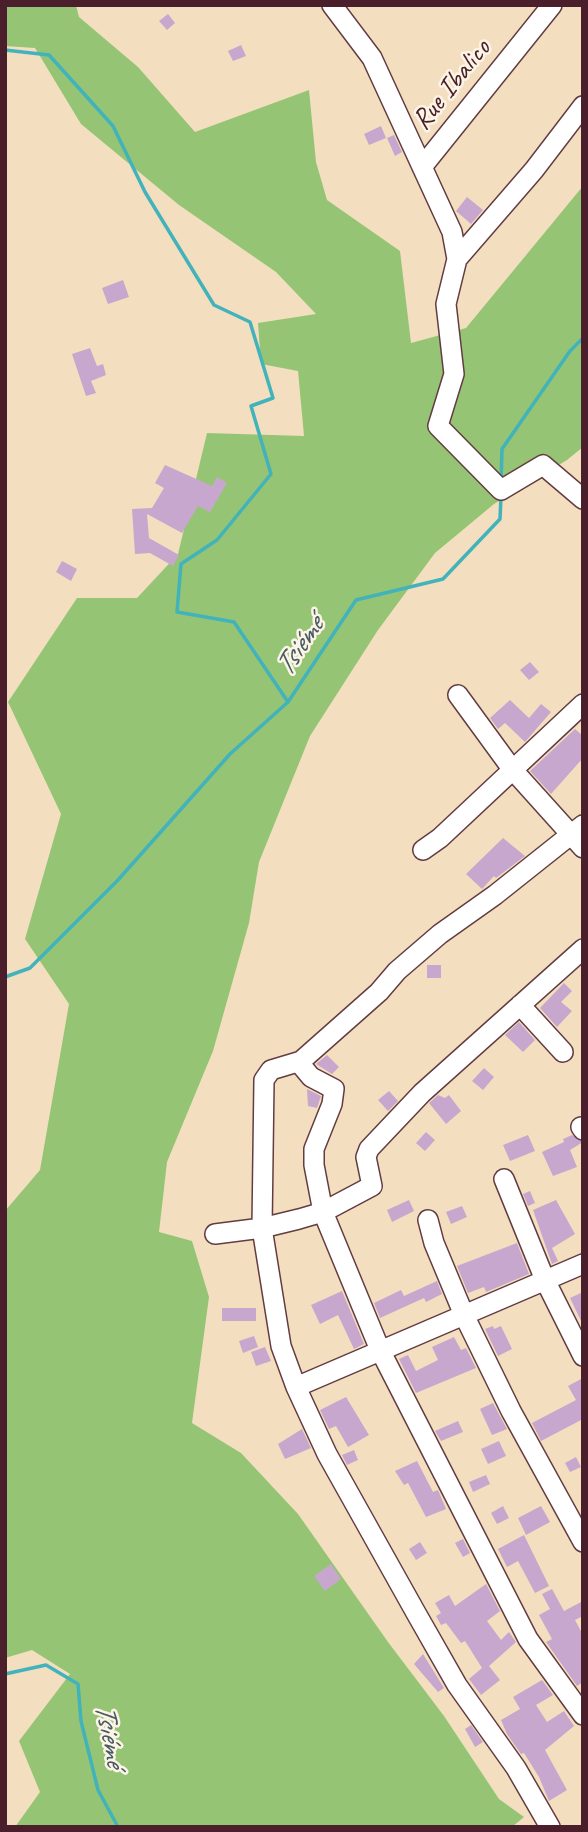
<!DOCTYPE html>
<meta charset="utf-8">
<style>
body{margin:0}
#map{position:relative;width:588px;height:1832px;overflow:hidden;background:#f3dfc0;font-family:Caveat,sans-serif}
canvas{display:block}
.frame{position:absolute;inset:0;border:7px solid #4a1f2b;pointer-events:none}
</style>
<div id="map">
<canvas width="588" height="1832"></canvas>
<div class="frame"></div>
</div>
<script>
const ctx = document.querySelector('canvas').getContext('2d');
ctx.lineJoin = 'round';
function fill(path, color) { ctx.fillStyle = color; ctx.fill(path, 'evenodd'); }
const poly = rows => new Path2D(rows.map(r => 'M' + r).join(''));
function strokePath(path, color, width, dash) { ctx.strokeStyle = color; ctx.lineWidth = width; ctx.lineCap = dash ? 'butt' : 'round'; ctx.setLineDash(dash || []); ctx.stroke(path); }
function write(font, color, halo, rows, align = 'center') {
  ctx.font = font + ' Caveat,sans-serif'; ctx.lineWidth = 5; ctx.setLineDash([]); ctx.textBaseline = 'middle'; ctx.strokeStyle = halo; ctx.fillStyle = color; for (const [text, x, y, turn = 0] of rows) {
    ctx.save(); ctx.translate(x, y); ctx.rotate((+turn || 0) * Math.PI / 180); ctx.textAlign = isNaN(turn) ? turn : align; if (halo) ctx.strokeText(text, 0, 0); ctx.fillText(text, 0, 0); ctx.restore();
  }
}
fill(poly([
 [5,5,76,5,79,17,138,67,195,132,309,90,316,162,327,200,400,251,411,343,466,328,583,186,583,447,567,460,494,504,435,553,378,630,310,736,259,862,249,923,213,1051,167,1162,159,1232,192,1241,209,1297,192,1423,241,1453,298,1514,388,1642,444,1716,499,1799,524,1817,512,1827,15,1827,40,1792,19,1741,70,1674,32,1650,5,1658,5,1211,40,1170,69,1004,25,939,61,814,8,702,77,598,137,598,178,554,207,433,304,436,298,371,261,364,258,323,316,314,276,272,179,205,81,124,35,48,5,46]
]), '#95c574');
strokePath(poly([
 [5,50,49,55,113,126,145,192,214,305,250,322,273,398,251,406,271,474,217,540,181,564,177,612,234,622,288,702],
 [501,481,502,449,570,351,583,338],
 [5,977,30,968,118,880,230,754,288,702,356,600,443,579,500,519,501,496],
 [5,1674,46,1665,78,1684,81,1721,98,1790,118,1827]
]), '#42b2bb', 3.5);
fill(poly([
 [168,14,175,23,167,30,159,21],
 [241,45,246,56,233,61,228,51],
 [381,126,386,138,369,145,364,134],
 [394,135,402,152,395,156,387,138],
 [467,197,483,210,471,224,456,211],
 [123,280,129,297,108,304,102,288],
 [90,348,97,366,103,364,106,375,91,381,96,393,86,396,72,354],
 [165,465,212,486,217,477,227,483,210,512,198,506,182,533,147,514,149,538,179,555,173,566,150,553,135,554,132,509,152,508,164,488,155,483],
 [62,561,77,569,71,581,56,572],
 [530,662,539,672,529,680,520,670],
 [510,700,529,718,541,704,551,712,525,742,505,723,498,729,490,718],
 [575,729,583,736,583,758,551,794,530,771],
 [503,838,525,856,496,878,494,876,482,889,466,874],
 [427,965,441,965,441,978,427,978],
 [564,983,572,991,561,1002,572,1011,557,1027,540,1008],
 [519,1022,535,1040,523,1052,505,1035],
 [327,1055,339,1067,332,1074,316,1064],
 [484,1068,494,1077,483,1090,472,1081],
 [307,1089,321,1096,317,1108,308,1106],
 [389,1091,398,1101,388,1111,378,1100],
 [438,1095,445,1098,449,1095,461,1111,446,1124,429,1103],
 [426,1132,435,1140,425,1151,416,1143],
 [528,1135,535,1151,510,1161,503,1145],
 [572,1135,583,1142,570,1150,577,1167,553,1176,542,1152,564,1142,563,1139],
 [530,1191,535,1203,528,1206,523,1194],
 [409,1200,414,1211,392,1222,387,1210],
 [556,1200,575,1234,552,1248,558,1261,552,1264,533,1210],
 [462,1206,467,1217,451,1224,446,1212],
 [517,1243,529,1274,486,1292,484,1287,468,1293,457,1266],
 [437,1281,442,1294,426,1302,424,1298,380,1318,374,1303,401,1290,404,1296],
 [342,1291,364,1344,354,1349,338,1315,320,1324,311,1305],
 [583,1292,583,1325,570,1298],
 [222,1308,256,1308,256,1321,222,1321],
 [493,1326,494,1329,501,1326,512,1349,498,1356,485,1329],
 [254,1336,258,1347,243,1353,239,1341],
 [454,1337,461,1350,466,1348,476,1368,416,1393,399,1359,408,1355,416,1371,438,1360,432,1347],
 [265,1347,271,1361,256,1366,251,1352],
 [583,1378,583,1419,541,1441,532,1423,576,1400,568,1386],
 [346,1397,369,1435,348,1447,336,1426,329,1429,320,1410],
 [493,1403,507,1429,492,1435,480,1409],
 [458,1421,463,1432,441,1441,435,1431],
 [302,1429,311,1448,285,1459,278,1444],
 [499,1441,506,1456,488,1464,481,1449],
 [354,1450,358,1460,347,1465,342,1455],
 [576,1457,581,1467,570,1472,565,1463],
 [417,1461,433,1492,438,1490,446,1509,426,1517,408,1483,404,1485,395,1471],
 [486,1475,490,1484,473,1492,469,1482],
 [503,1506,509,1518,497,1524,491,1513],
 [541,1506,550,1522,526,1535,518,1518],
 [524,1535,549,1586,535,1593,518,1561,507,1567,498,1549],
 [463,1539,470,1553,463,1557,455,1543],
 [420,1542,427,1553,416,1560,409,1549],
 [331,1564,341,1579,325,1591,314,1576],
 [486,1584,500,1611,487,1621,501,1640,509,1632,516,1642,489,1666,500,1680,481,1695,469,1679,482,1668,465,1641,461,1643,446,1623,441,1625,436,1616,441,1613,435,1603,449,1595,455,1606],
 [552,1589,564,1611,583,1601,583,1616,575,1620,583,1635,583,1682,577,1686,546,1642,552,1639,539,1615,550,1609,542,1594],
 [423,1654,444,1688,438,1692,414,1664],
 [542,1680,553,1695,536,1705,547,1722,564,1711,574,1726,545,1750,567,1790,549,1801,539,1777,524,1753,521,1754,507,1734,501,1720,520,1709,513,1697],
 [471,1725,483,1742,475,1747,465,1729]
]), '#c7a7cd');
const minor = poly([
 [332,5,372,58,452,232,457,259,446,304,454,374,438,426,501,490,543,465,583,499],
 [422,167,552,5],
 [457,259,534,170,583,106],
 [458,695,512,769,583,848],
 [583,825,495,895,440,934,397,971,379,992,301,1061,301,1065,311,1077,334,1089,332,1104,314,1149,314,1165,323,1212,380,1350,528,1639,583,1715],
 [423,850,440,838,583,704],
 [520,1005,563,1052],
 [301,1061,271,1070,264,1080,262,1228,281,1346,296,1387,327,1454,416,1613,457,1685,516,1768,550,1827],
 [581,1127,583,1130],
 [504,1179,545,1280,583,1356],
 [428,1220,434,1243,464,1315,511,1411,583,1542],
 [215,1234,262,1228,299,1219,323,1212,372,1186,366,1157,369,1149,422,1093,583,949],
 [296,1387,583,1264]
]);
strokePath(minor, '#633c41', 22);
strokePath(minor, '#fff', 19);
write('28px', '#4a1f2b', '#fcf5e5', [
 ["Rue Ibalico",452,85,-51]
]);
write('italic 30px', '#475a65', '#fcf5e5', [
 ["Tsiémé",300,647,-56],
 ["Tsiémé",109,1735,79]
]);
</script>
